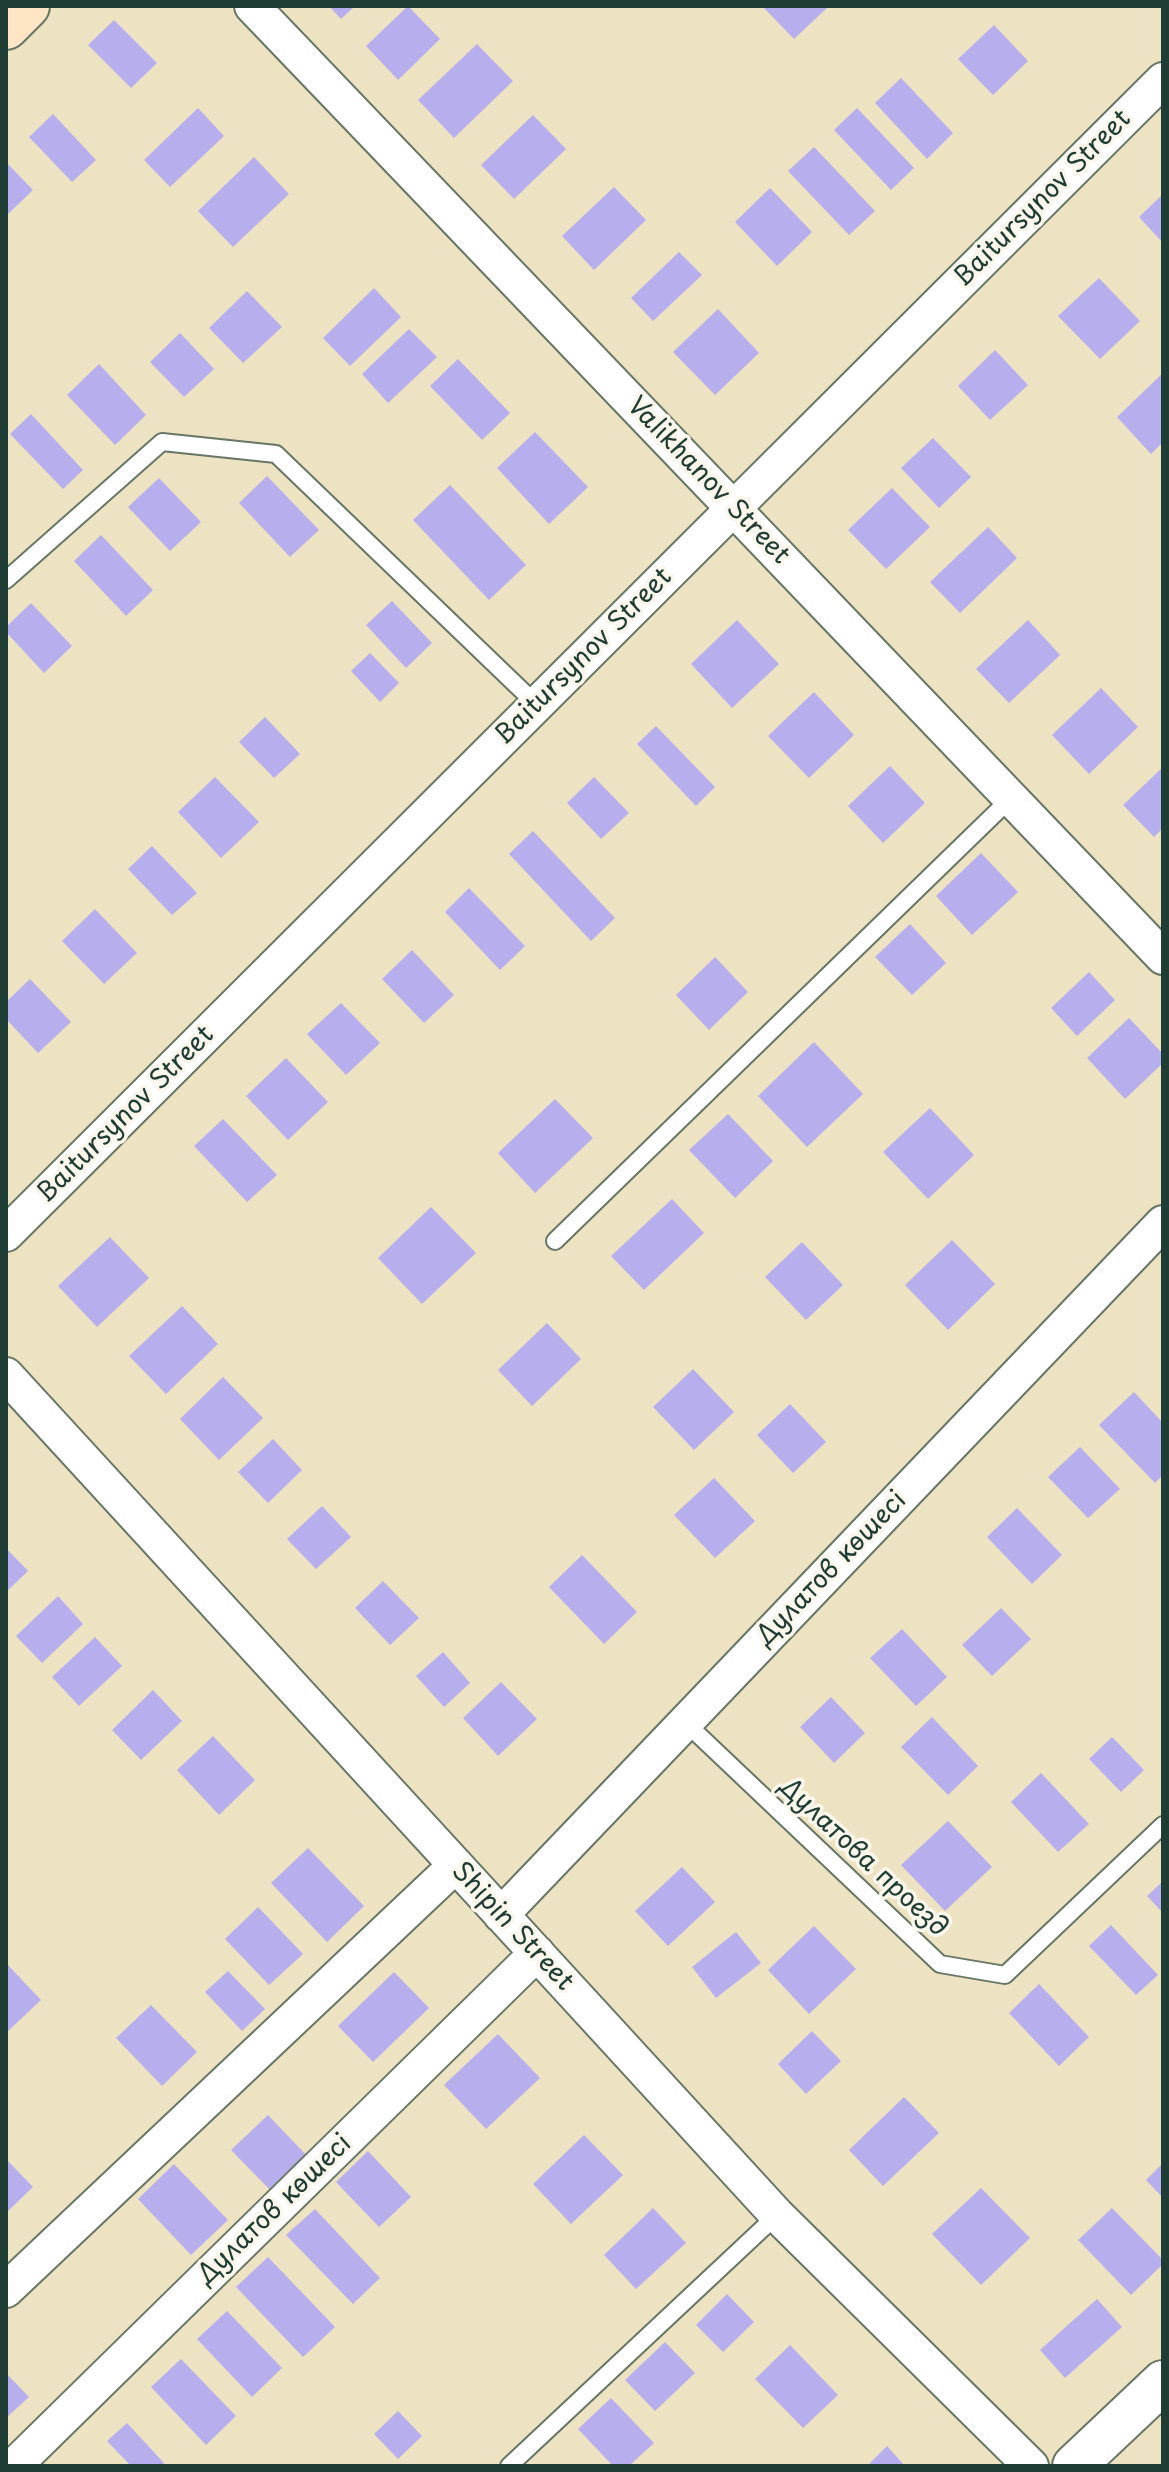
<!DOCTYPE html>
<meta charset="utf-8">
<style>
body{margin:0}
#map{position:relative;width:1169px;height:2472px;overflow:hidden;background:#ede2c1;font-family:"Playpen Sans",sans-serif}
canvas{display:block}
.frame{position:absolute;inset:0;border:8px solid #1f3d34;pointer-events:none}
</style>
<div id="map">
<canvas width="1169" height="2472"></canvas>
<div class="frame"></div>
</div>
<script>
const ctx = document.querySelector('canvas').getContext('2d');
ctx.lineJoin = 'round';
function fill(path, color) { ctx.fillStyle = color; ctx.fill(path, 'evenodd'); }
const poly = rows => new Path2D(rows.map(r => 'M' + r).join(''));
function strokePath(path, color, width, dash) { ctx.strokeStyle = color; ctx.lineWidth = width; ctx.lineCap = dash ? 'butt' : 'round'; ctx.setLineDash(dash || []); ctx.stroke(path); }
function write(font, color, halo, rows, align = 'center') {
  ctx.font = font + ' "Playpen Sans",sans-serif'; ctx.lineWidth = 7; ctx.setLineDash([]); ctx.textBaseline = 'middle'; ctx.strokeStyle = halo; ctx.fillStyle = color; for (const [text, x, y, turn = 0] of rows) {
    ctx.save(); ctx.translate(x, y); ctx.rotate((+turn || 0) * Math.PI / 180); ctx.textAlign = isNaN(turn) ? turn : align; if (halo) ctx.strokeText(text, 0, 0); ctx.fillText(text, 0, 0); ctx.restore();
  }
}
fill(poly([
 [329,6,355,6,341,19],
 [408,6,440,39,398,80,366,46],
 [762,6,829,6,794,39],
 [114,20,157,63,131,88,88,45],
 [994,25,1028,61,993,95,958,59],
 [477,44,513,81,454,138,418,100],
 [901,78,953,133,927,159,875,103],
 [198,108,224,136,170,187,144,160],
 [857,108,914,168,891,190,834,130],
 [53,114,96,160,72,182,29,137],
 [533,115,566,149,514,199,481,165],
 [814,147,875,211,849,235,788,171],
 [254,157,289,194,233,247,198,211],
 [6,162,33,190,6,216],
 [614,187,646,220,594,270,562,236],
 [770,188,812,232,777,266,735,222],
 [1163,194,1163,243,1139,217],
 [679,252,702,275,653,321,631,298],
 [1099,278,1140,321,1100,359,1058,316],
 [374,288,401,317,350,366,323,338],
 [247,291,282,327,243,363,209,328],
 [718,309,759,353,715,395,673,352],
 [409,329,437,357,388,403,362,374],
 [180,333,214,369,184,397,150,362],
 [995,350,1028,385,990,420,958,386],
 [458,359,510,413,482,440,430,386],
 [99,364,146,415,115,445,67,395],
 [1163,373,1163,442,1151,454,1117,417],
 [31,414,83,470,63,489,10,434],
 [535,432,588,487,549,524,497,468],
 [933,438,971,477,939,508,901,468],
 [267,476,319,530,290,557,239,503],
 [159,478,201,522,170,551,128,507],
 [450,485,526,565,489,600,413,520],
 [892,488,930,527,886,569,848,530],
 [988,527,1017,558,960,613,930,582],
 [101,535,153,590,126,616,74,561],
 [392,601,432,643,406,668,366,625],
 [31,603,72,646,44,673,6,632,6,627],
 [737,620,779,664,732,708,691,664],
 [1028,620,1060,655,1009,703,976,669],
 [370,653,399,683,380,702,351,671],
 [1101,688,1138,727,1089,774,1052,735],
 [814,692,854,735,809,778,768,736],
 [265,717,300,754,274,778,239,742],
 [656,726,715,787,696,806,637,744],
 [890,766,925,803,883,843,848,806],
 [1163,767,1163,828,1154,837,1123,805],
 [215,777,259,822,221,858,178,812],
 [594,777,629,813,601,839,567,803],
 [533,831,615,918,591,941,509,854],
 [152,846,197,893,172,915,128,869],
 [981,853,1018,892,972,935,936,896],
 [469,888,525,946,500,970,445,912],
 [95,909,137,953,104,984,62,941],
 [910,924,946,963,912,995,875,957],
 [412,950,454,995,424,1023,382,979],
 [715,957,748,992,709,1030,676,995],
 [1089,972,1115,1000,1077,1036,1051,1008],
 [30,979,71,1022,38,1053,6,1019,6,1002],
 [341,1003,380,1043,346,1075,307,1034],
 [1129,1018,1163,1054,1163,1063,1125,1099,1087,1058],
 [814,1042,863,1094,807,1147,758,1096],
 [286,1058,328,1102,288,1140,246,1096],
 [555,1099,593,1138,535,1193,498,1153],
 [930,1108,974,1155,928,1199,883,1152],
 [728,1114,773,1161,735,1198,689,1150],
 [223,1119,277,1175,247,1202,194,1146],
 [672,1199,704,1233,644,1290,611,1256],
 [431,1207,476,1253,422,1304,378,1258],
 [110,1237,149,1278,97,1327,58,1286],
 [952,1240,995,1284,948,1330,905,1285],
 [802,1242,843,1285,806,1320,765,1277],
 [182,1306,218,1344,166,1394,129,1356],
 [547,1323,581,1359,532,1406,498,1370],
 [693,1369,734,1412,694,1450,653,1407],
 [223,1377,263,1418,219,1460,180,1419],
 [1134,1392,1163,1423,1163,1475,1155,1483,1099,1425],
 [790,1404,826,1442,793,1473,757,1435],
 [273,1439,302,1470,268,1503,238,1472],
 [1080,1447,1120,1489,1088,1518,1048,1477],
 [714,1478,755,1521,715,1558,674,1515],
 [322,1506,351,1537,316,1569,287,1539],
 [1017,1508,1062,1555,1032,1584,987,1537],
 [6,1548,28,1571,6,1592],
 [582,1555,637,1612,604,1644,549,1587],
 [383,1581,419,1618,390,1645,355,1608],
 [58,1596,83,1624,42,1663,16,1636],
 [1001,1608,1031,1639,992,1676,962,1645],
 [902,1629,947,1677,916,1706,870,1658],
 [95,1637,122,1666,79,1706,52,1677],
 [443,1652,470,1683,444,1707,416,1676],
 [501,1682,537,1719,498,1756,463,1718],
 [153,1690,182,1721,141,1760,112,1730],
 [831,1697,865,1733,834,1763,800,1727],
 [932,1717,978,1766,948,1795,901,1747],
 [213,1736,255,1780,219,1815,177,1770],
 [1112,1737,1144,1770,1121,1792,1089,1759],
 [1041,1773,1089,1824,1058,1852,1011,1802],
 [948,1821,992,1867,945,1911,901,1865],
 [308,1848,364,1906,327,1942,271,1883],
 [682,1867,715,1902,668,1946,635,1911],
 [1163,1881,1163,1913,1147,1896],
 [258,1907,303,1954,269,1985,225,1939],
 [1111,1925,1158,1975,1136,1995,1089,1946],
 [814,1926,856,1969,809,2014,768,1970],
 [736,1932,761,1963,716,1998,692,1967],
 [6,1963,41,2000,6,2033],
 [228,1971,265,2009,242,2031,205,1992],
 [394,1972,429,2008,373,2062,338,2026],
 [1039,1984,1089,2037,1059,2066,1009,2013],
 [151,2005,197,2052,162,2086,116,2038],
 [812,2031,841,2061,806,2094,778,2064],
 [498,2034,540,2078,486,2129,444,2085],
 [904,2097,939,2133,883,2186,849,2150],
 [268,2115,310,2159,273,2193,231,2150],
 [584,2135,623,2175,571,2224,533,2184],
 [368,2151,411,2197,379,2227,336,2182],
 [6,2159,33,2187,6,2213],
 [1163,2163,1163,2198,1146,2180],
 [174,2164,228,2220,191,2255,138,2199],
 [981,2188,1030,2238,981,2285,932,2234],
 [653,2208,686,2243,636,2289,604,2255],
 [1112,2208,1163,2260,1163,2264,1131,2295,1078,2240],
 [315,2209,380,2278,353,2304,286,2235],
 [268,2257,335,2327,303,2357,236,2287],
 [727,2294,754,2322,723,2352,696,2325],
 [1097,2299,1122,2327,1065,2378,1040,2350],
 [227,2311,282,2368,252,2397,197,2339],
 [665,2342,695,2373,655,2411,625,2380],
 [790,2345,838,2395,803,2428,755,2379],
 [181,2359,236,2416,206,2445,151,2387],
 [6,2373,29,2397,6,2418],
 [611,2398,654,2443,629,2466,613,2466,578,2429],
 [398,2411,422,2436,398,2459,374,2434],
 [127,2423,164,2463,161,2466,131,2466,107,2441],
 [887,2446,905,2466,867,2466]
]), '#b7afed');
const service = poly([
 [6,580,162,442,276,454,537,705],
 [555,1241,1011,798],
 [686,1723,940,1964,1005,1975,1163,1825],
 [509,2466,777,2215]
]);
const minor = poly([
 [252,6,1163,957],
 [6,1234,1163,80],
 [6,1375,777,2215,1031,2466],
 [501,1915,1163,1223],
 [6,2290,456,1865],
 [14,2466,537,1953]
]);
const tertiary = poly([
 [1074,2466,1163,2382]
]);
const secondary = poly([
 [6,27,27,6]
]);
strokePath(service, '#677765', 20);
strokePath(minor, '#677765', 38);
strokePath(tertiary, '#677765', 46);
strokePath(secondary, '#677765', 48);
strokePath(service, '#fff', 16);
strokePath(minor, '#fff', 34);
strokePath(tertiary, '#fff', 42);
strokePath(secondary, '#fee5c5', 44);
write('26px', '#1f3d34', '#fbf7ec', [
 ["Baitursynov Street",1043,199,-45],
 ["Valikhanov Street",708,481,46],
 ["Baitursynov Street",584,657,-45],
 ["Baitursynov Street",126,1115,-45],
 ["Дулатов көшесі",832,1569,-46],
 ["Дулатова проезд",863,1858,43],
 ["Shipin Street",512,1927,47],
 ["Дулатов көшесі",275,2210,-44]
]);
</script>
